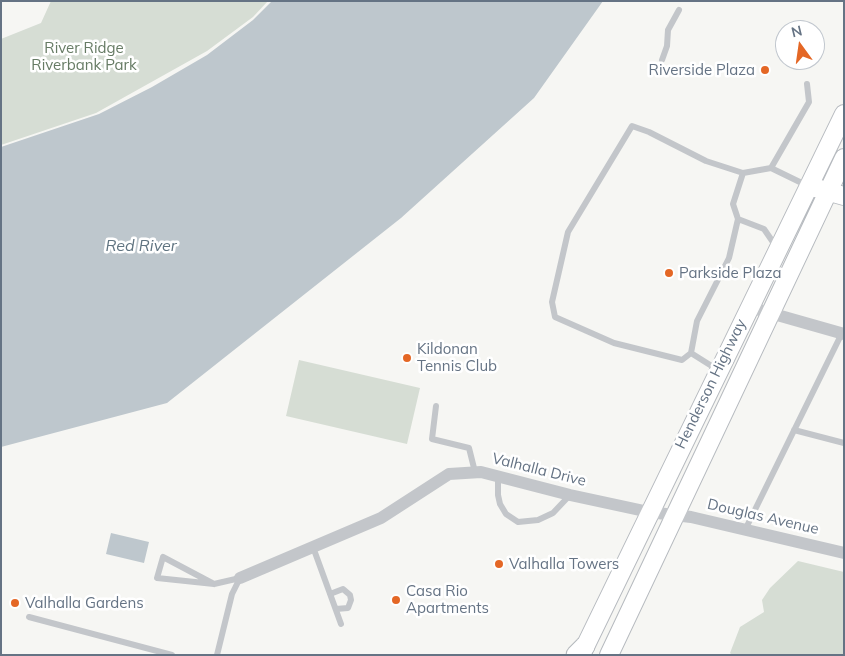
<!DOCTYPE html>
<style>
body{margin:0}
#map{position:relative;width:845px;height:656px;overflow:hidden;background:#f6f6f3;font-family:Mulish,sans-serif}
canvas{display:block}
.frame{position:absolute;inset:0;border:2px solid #657384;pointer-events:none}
.north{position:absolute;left:775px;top:20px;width:50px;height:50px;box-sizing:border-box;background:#fff;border:1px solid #c1c7ce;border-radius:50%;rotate:346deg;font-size:14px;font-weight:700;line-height:20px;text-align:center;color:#657384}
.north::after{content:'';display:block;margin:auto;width:18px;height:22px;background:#e46725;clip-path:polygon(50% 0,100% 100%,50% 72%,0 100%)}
</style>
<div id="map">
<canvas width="845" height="656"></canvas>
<div class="frame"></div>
<div class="north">N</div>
</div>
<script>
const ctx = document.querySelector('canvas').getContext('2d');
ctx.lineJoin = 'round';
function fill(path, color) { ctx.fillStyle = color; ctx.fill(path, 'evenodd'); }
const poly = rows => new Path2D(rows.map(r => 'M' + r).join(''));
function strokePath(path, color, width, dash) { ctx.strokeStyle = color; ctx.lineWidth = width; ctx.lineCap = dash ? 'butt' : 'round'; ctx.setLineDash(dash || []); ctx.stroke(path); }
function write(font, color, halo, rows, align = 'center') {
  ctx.font = font + ' Mulish,sans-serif'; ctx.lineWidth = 5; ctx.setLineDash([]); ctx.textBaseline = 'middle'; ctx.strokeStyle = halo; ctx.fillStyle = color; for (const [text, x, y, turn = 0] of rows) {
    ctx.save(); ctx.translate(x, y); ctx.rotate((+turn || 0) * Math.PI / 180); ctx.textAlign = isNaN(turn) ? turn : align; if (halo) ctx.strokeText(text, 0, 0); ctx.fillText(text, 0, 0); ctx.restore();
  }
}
fill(poly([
 [51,1,268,1,253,17,207,51,96,113,1,145,1,39,41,23],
 [299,360,420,388,407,444,286,416],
 [798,561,844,572,844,655,732,655,730,653,740,627,764,612,762,600,770,588]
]), '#d6ddd4');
fill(poly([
 [272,1,603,1,534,98,401,218,167,403,1,447,1,147,99,114,152,87,207,55,253,20],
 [111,533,149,542,144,563,106,554]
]), '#bec7cd');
const secondary = poly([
 [816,188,844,196],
 [581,655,844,114],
 [609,655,844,158]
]);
const primary = poly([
 [576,655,585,646]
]);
strokePath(secondary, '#b6babf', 20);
strokePath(primary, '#b4b8bc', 21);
strokePath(poly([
 [662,60,667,46,668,30,679,10],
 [771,168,809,102,807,84],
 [738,219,764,229,777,248],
 [691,353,682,360,614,343,555,317,552,302,568,232,632,126,649,132,706,161,743,173],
 [718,370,691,353,697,321,729,258,738,219,733,204,743,173,771,168,808,186],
 [436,406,432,439,469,448,475,472],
 [794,430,844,443],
 [498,476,498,495,500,504,506,514,518,522,538,520,553,513,570,495],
 [745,530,842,333],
 [313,547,341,624],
 [214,584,163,557,157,578,214,584,240,578],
 [330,594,343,589,350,595,351,600,348,608,336,609],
 [29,617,172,655],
 [217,655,232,594,240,578]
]), '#c3c6ca', 6);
strokePath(poly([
 [749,307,844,334],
 [240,578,381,518,449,474,481,472,570,495,649,512,691,517,844,553]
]), '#c3c6ca', 12);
strokePath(secondary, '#fff', 18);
strokePath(primary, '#fff', 19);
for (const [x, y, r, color] of [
 [765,70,5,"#e46725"],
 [669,273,5,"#e46725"],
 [407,358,5,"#e46725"],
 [499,564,5,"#e46725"],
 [396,600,5,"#e46725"],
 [15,603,5,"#e46725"]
]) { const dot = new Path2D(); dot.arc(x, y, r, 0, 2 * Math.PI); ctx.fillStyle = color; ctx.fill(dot); strokePath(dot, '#fff', 2); }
write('15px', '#667b64', '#fff', [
 ["River Ridge",84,48],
 ["Riverbank Park",84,65]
]);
write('15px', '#657384', '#fff', [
 ["Riverside Plaza",755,70,"right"],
 ["Parkside Plaza",679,273],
 ["Kildonan",417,349],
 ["Tennis Club",417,366],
 ["Valhalla Towers",509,564],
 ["Casa Rio",406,591],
 ["Apartments",406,608],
 ["Valhalla Gardens",25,603]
], 'left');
write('15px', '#657384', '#fff', [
 ["Henderson Highway",711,384,-64],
 ["Valhalla Drive",539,470,14],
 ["Douglas Avenue",763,517,13]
]);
write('italic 16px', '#607481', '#fff', [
 ["Red River",141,246]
]);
</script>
